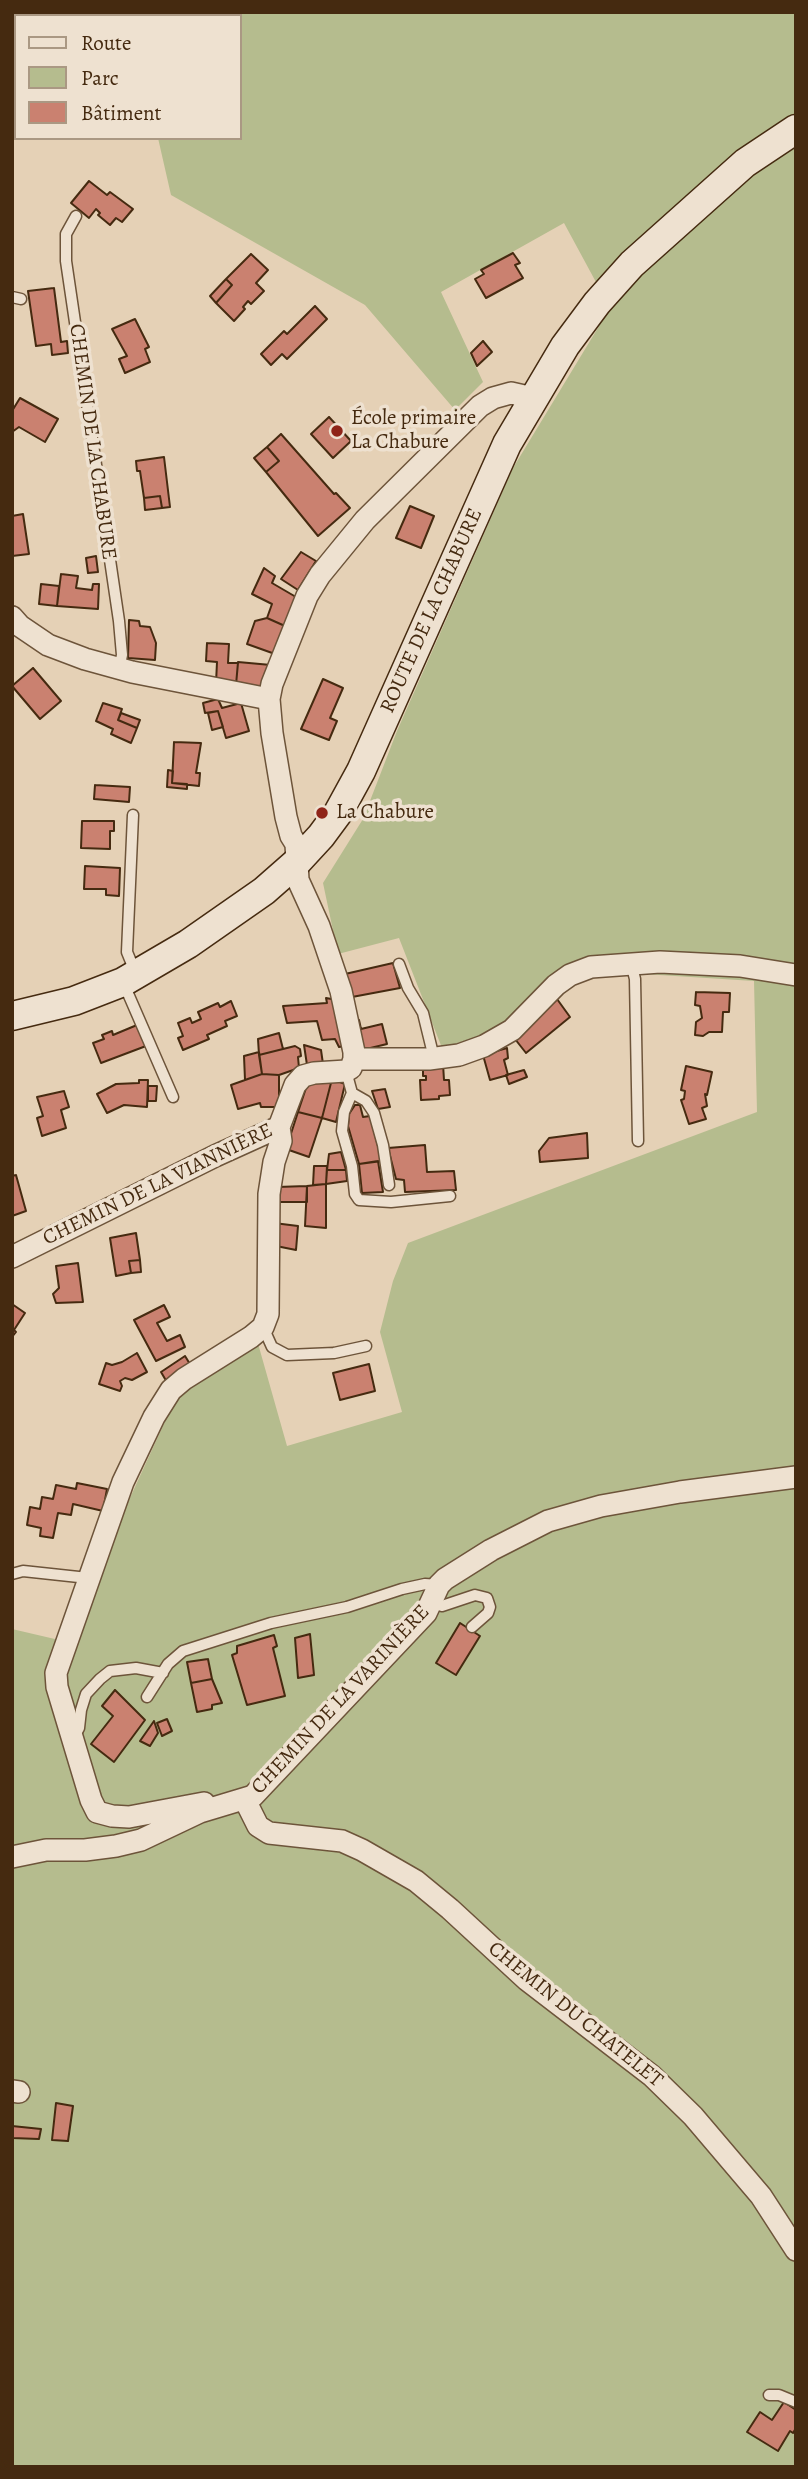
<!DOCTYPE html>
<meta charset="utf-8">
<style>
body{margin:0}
#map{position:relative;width:808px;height:2479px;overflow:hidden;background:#e5d1b6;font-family:Alegreya,serif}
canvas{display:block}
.frame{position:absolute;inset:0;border:14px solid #452a10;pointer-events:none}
.legend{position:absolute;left:14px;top:14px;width:228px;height:126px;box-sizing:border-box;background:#eee1d0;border:2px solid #aa9883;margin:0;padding:9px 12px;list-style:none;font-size:21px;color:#452a10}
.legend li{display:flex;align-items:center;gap:14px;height:35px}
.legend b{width:35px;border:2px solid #aa9883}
</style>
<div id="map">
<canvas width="808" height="2479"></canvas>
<div class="frame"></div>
<ul class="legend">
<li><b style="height:9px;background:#eee1d0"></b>Route</li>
<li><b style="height:19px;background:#b5bc8e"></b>Parc</li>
<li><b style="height:19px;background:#ca8170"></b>Bâtiment</li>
</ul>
</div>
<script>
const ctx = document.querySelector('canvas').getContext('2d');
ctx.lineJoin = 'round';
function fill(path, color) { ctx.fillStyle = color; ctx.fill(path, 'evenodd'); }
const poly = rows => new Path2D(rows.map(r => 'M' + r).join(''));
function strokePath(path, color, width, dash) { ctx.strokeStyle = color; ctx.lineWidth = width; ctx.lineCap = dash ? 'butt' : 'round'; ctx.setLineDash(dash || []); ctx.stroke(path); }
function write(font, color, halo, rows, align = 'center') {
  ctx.font = font + ' Alegreya,serif'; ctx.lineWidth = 7; ctx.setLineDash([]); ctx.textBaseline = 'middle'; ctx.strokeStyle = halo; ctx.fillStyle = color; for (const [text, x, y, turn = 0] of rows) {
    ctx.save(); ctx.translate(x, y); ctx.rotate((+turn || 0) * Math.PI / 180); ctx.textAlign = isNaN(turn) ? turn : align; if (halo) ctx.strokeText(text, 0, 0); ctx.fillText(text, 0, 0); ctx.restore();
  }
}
fill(poly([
 [12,12,796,12,796,2467,12,2467,12,1629,72,1643,101,1561,179,1391,257,1340,287,1446,402,1412,380,1332,393,1281,408,1243,757,1112,754,981,612,972,562,989,498,1030,442,1048,399,938,338,954,323,883,363,819,397,731,513,468,610,308,564,223,441,292,483,382,455,410,365,305,171,195,158,138,240,138,240,16,16,16,16,82,12,80]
]), '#b5bc8e');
const building = poly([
 [89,181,107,195,110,192,133,209,122,222,116,218,110,225,98,215,100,213,96,209,89,218,71,203,89,181],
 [513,253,520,263,515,265,523,278,486,298,475,279,484,274,481,270,513,253],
 [251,254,268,270,256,283,264,291,251,304,248,301,243,307,245,309,234,321,216,303,232,285,226,279,251,254],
 [226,279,232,285,216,303,210,296,226,279],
 [54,288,61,342,67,341,68,353,52,355,51,344,36,346,28,291,54,288],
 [315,306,327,319,287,359,282,354,271,365,261,354,284,331,287,334,315,306],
 [135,319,149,347,145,349,150,362,125,373,119,359,127,356,112,329,135,319],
 [483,341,492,352,477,366,471,353,483,341],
 [20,398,58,419,45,442,19,427,12,432,12,411,20,398],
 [329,417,351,441,333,458,311,434,329,417],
 [281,434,334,494,336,493,350,508,318,536,266,472,279,461,267,447,281,434],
 [267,447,279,461,266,472,254,458,267,447],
 [164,457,170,507,162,508,160,496,144,498,140,471,137,471,136,461,164,457],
 [160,496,162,508,145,510,144,498,160,496],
 [410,506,434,516,421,548,396,538,410,506],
 [23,514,29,554,12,556,12,516,23,514],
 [301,552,316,561,298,590,281,579,301,552],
 [96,556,98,572,88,573,86,558,96,556],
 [264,568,275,576,272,583,296,597,285,626,267,618,272,604,252,594,264,568],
 [61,574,78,576,76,588,92,590,93,584,99,584,98,609,57,606,61,574],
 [41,584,59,586,57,606,39,604,41,584],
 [267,618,285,626,275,654,247,644,255,621,267,618],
 [129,620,139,621,140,626,150,627,156,643,155,660,128,658,129,620],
 [207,643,229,644,228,663,238,663,236,685,216,683,217,662,206,661,207,643],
 [238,662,271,665,260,688,236,685,238,662],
 [33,668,61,701,40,719,12,686,33,668],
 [323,679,343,688,330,718,337,721,329,740,301,729,323,679],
 [218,699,222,708,241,703,249,731,226,738,218,711,205,713,203,703,218,699],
 [103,703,122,709,118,720,137,728,131,743,111,734,113,729,96,721,103,703],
 [218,711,223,727,212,730,208,713,218,711],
 [121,713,140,720,137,728,118,720,121,713],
 [174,742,201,743,196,773,200,773,199,786,172,783,174,742],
 [168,770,173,771,172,783,187,784,187,789,167,787,168,770],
 [95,785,130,787,129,802,94,799,95,785],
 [82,821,114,821,114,831,110,831,110,849,81,848,82,821],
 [85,866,120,868,119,896,106,895,106,889,84,889,85,866],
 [393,963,400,988,352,997,345,974,393,963],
 [696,992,730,993,729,1012,723,1012,722,1032,709,1032,703,1036,695,1035,696,1022,702,1018,700,1006,695,1005,696,992],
 [326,998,337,1000,345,1046,339,1047,335,1039,322,1040,317,1021,287,1023,283,1006,327,1003,326,998],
 [557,999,570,1017,526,1053,515,1039,557,999],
 [231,1001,237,1016,225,1021,227,1026,207,1035,209,1039,183,1050,178,1038,183,1036,178,1023,190,1018,192,1023,201,1019,198,1012,218,1003,220,1007,231,1001],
 [359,1020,361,1029,382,1024,387,1044,358,1051,352,1022,359,1020],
 [137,1025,146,1046,101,1063,93,1043,104,1039,102,1035,112,1031,113,1035,137,1025],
 [279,1033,283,1049,259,1055,258,1039,279,1033],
 [304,1045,321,1050,323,1064,307,1065,304,1045],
 [295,1046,300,1049,301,1056,298,1057,299,1068,279,1075,262,1074,259,1055,295,1046],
 [507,1048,508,1058,504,1060,508,1075,490,1080,483,1055,507,1048],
 [259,1052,262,1074,245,1080,244,1056,259,1052],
 [443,1064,444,1080,449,1080,450,1095,439,1096,439,1099,421,1100,420,1080,426,1080,426,1076,423,1076,423,1065,443,1064],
 [686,1066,712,1072,707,1095,705,1094,707,1106,702,1108,706,1119,689,1124,681,1100,684,1099,685,1091,681,1090,686,1066],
 [524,1070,527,1077,509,1084,506,1075,524,1070],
 [262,1074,279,1075,279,1107,261,1107,260,1103,238,1109,231,1085,262,1074],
 [332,1079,322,1118,298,1112,308,1082,332,1079],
 [332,1079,345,1084,336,1122,322,1118,332,1079],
 [139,1080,148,1080,147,1107,124,1105,107,1113,97,1094,116,1084,139,1083,139,1080],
 [148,1086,157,1086,156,1101,148,1101,148,1086],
 [385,1089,390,1107,378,1109,372,1091,385,1089],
 [64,1091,69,1107,61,1110,66,1128,42,1136,37,1118,43,1116,37,1097,64,1091],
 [355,1105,360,1105,363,1117,370,1116,382,1161,359,1164,348,1126,349,1114,355,1105],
 [298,1112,322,1118,309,1157,286,1149,298,1112],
 [587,1133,588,1158,540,1162,539,1151,549,1138,587,1133],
 [425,1145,427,1172,454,1171,456,1190,405,1192,404,1180,396,1179,388,1148,425,1145],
 [341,1152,346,1170,327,1170,329,1154,341,1152],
 [378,1161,383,1192,362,1193,359,1164,378,1161],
 [314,1166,327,1166,326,1184,313,1185,314,1166],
 [327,1170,346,1170,347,1181,326,1184,327,1170],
 [16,1175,26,1211,12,1216,12,1176,16,1175],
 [326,1184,326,1228,305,1226,307,1186,326,1184],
 [307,1186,307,1202,276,1202,277,1187,307,1186],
 [274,1223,298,1226,296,1250,271,1245,274,1223],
 [136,1233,140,1260,129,1261,131,1273,116,1276,110,1238,136,1233],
 [140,1260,141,1272,131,1273,129,1261,140,1260],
 [78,1263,83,1302,56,1303,53,1294,59,1288,56,1266,78,1263],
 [12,1304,25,1313,14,1330,16,1332,12,1337,12,1304],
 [164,1305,170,1317,157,1323,167,1341,180,1335,185,1347,156,1361,134,1320,164,1305],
 [137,1353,147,1372,132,1380,125,1378,120,1381,122,1386,120,1391,99,1384,106,1363,112,1365,122,1362,137,1353],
 [185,1356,193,1369,168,1384,161,1372,185,1356],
 [369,1364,375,1391,340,1400,333,1373,369,1364],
 [77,1483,107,1489,103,1511,73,1504,71,1515,58,1513,53,1538,40,1536,41,1528,27,1525,30,1507,40,1509,42,1497,53,1499,56,1485,76,1489,77,1483],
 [460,1623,480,1636,456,1675,436,1663,460,1623],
 [310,1634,314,1675,298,1678,295,1638,310,1634],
 [274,1635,277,1646,273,1648,285,1696,247,1705,232,1655,237,1653,237,1646,274,1635],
 [208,1659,212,1679,191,1683,187,1662,208,1659],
 [212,1679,222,1703,212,1705,212,1709,197,1712,191,1683,212,1679],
 [115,1690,145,1720,114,1762,91,1744,113,1716,102,1706,115,1690],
 [167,1719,172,1731,162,1736,157,1723,167,1719],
 [154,1721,158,1733,150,1746,140,1741,154,1721],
 [56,2103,73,2106,68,2141,52,2140,56,2103],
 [12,2126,41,2129,39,2139,12,2138,12,2126],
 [784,2402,796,2410,796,2428,793,2433,790,2431,778,2451,747,2432,760,2412,772,2420,784,2402]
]);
fill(building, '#ca8170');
strokePath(building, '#452a10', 2);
const lane = poly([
 [76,216,66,234,66,261,119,621,122,655,119,669],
 [12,297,21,299],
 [133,815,127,952,136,974],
 [631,963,635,979,638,1141],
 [399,964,408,988,423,1013,434,1058],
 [123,982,173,1097],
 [346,1071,352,1093,344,1112,342,1131,352,1166,355,1194,359,1200,391,1202,450,1196],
 [352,1093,366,1101,374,1113,383,1145,389,1185],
 [263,1327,272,1347,287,1355,334,1353,366,1346],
 [12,1574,23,1571,88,1578],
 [432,1603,442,1606,475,1595,487,1598,490,1607,488,1613,472,1627],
 [147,1697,168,1664,183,1651,271,1623,347,1607,402,1589,425,1584,439,1585],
 [75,1735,79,1728,81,1710,86,1694,100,1679,110,1671,136,1668,163,1673],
 [769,2395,779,2395,796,2402]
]);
const street = poly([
 [12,617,20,626,48,645,85,659,132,672,269,699],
 [354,1059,429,1059,459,1055,484,1046,512,1030,556,985,570,975,591,967,660,962,740,966,796,975],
 [12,1257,215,1156,279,1127,295,1085,303,1076,314,1073,346,1071,351,1068,354,1059,354,1052,341,991,319,926,298,880,296,844,291,836,286,817,272,733,269,699,272,684,307,596,320,575,365,520,480,406,493,398,511,393,533,398],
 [245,1800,258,1826,269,1833,342,1841,362,1850,416,1881,450,1909,527,1980,652,2076,693,2116,761,2196,796,2250],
 [204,1803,129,1817,112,1816,97,1812,91,1800,57,1687,56,1673,123,1482,154,1417,171,1390,184,1379,251,1337,263,1327,268,1314,269,1194,274,1162,281,1141,279,1127],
 [12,1857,46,1850,85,1850,116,1846,141,1840,200,1812,253,1796,426,1613,439,1585,445,1579,491,1550,548,1521,601,1506,680,1492,796,1477],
 [12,2091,19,2092]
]);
const secondary = poly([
 [12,1016,74,1001,123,982,188,944,264,891,297,862,321,836,338,813,361,771,507,444,565,346,597,303,632,264,745,163,796,129]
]);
strokePath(lane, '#6d543a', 13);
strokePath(street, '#6d543a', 24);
strokePath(secondary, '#452a10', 31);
strokePath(lane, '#eee1d0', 10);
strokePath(street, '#eee1d0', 21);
strokePath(secondary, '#eee1d0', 28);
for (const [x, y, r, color] of [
 [337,431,7,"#8f2418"],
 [322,813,7,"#8f2418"]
]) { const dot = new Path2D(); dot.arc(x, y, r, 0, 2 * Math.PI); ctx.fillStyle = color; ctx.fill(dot); strokePath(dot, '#eee1d0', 2.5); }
write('21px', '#452a10', '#eee1d0', [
 ["École primaire",351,419],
 ["La Chabure",351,443],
 ["La Chabure",336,813]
], 'left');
write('21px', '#452a10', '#eee1d0', [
 ["CHEMIN DE LA CHABURE",92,442,82],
 ["ROUTE DE LA CHABURE",432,611,-66],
 ["CHEMIN DE LA VIANNIÈRE",158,1185,-26],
 ["CHEMIN DE LA VARINIÈRE",341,1700,-47],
 ["CHEMIN DU CHATELET",575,2015,39]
]);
</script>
